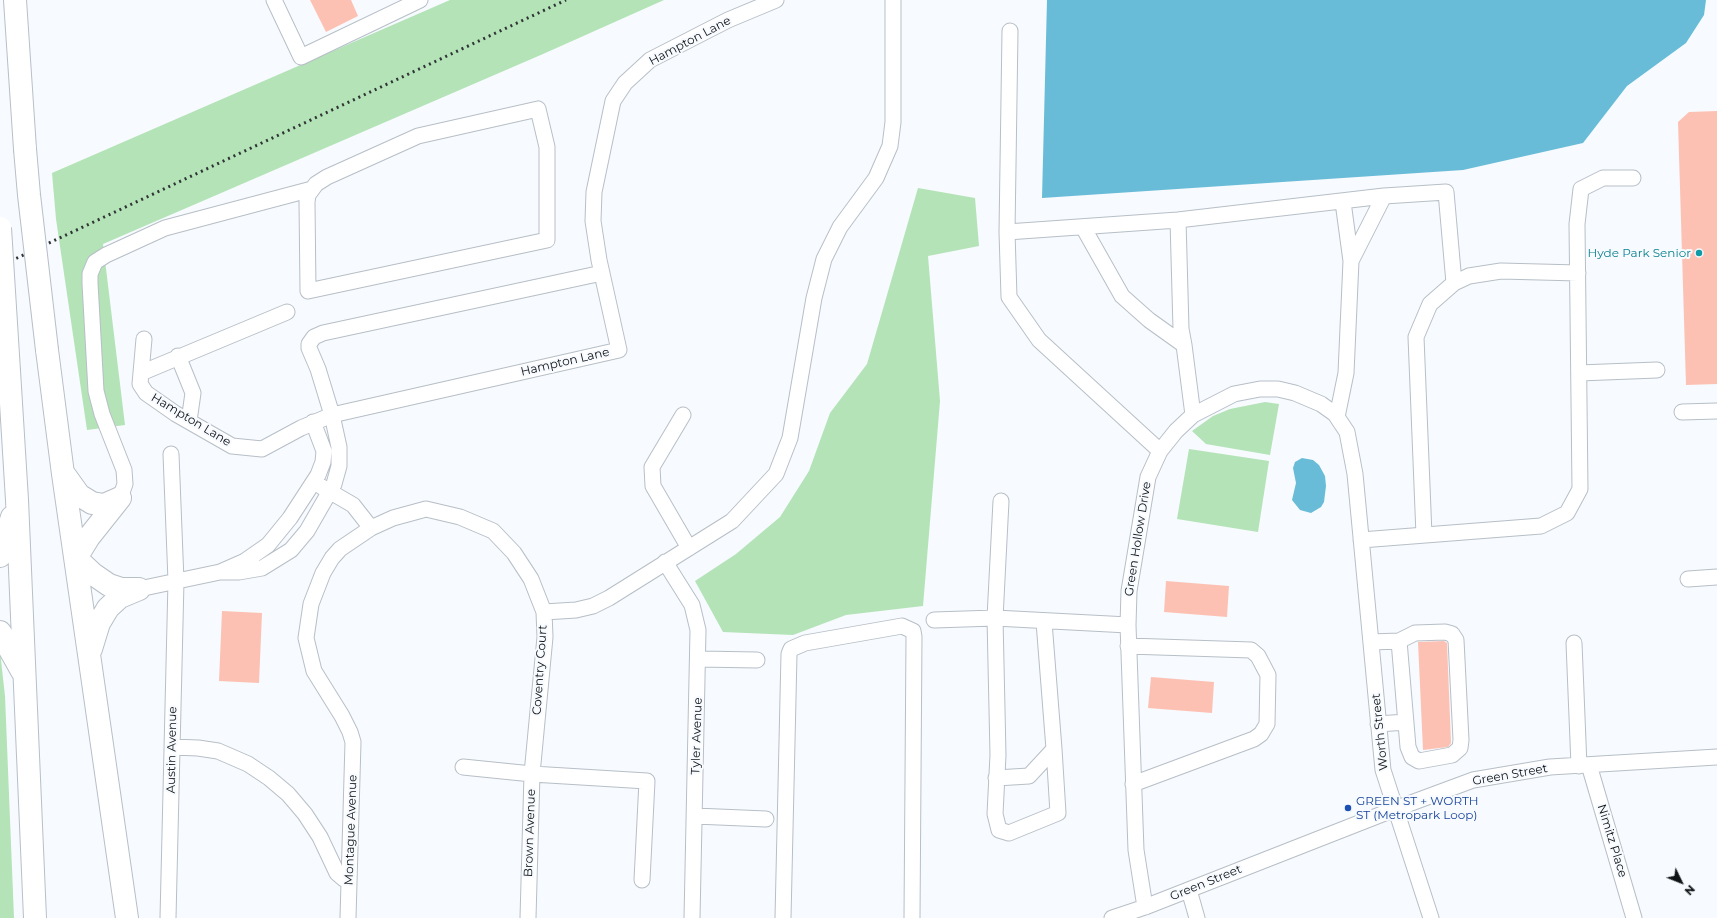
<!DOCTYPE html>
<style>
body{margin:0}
#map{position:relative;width:1717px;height:918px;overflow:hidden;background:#f7fafe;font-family:Montserrat,sans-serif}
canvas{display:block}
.north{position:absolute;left:1661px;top:862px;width:40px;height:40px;-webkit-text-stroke:3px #f7fafe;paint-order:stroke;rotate:133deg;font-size:11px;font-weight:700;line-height:16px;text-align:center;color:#101315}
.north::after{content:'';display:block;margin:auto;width:14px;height:18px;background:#101315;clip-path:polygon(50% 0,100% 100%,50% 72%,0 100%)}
</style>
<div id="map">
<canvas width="1717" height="918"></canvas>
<div class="north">N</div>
</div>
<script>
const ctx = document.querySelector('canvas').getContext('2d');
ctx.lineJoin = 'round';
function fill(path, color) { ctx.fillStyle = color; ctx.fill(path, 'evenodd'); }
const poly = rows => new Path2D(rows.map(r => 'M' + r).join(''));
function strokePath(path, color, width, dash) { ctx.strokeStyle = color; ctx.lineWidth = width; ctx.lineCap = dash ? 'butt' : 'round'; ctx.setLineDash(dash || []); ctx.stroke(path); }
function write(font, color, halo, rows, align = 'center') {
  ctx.font = font + ' Montserrat,sans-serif'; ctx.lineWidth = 4; ctx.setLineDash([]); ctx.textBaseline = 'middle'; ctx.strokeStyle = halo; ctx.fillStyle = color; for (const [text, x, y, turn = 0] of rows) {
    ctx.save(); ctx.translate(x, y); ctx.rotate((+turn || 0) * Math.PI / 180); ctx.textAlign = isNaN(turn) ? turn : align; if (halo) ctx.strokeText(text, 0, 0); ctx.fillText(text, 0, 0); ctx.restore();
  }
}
fill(poly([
 [450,0,664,0,543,54,103,244,125,425,87,430,56,219,52,173],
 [918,188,975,198,979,246,928,256,940,401,923,606,846,615,793,635,723,632,695,581,736,554,780,517,809,471,830,413,867,364],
 [1265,402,1279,404,1270,455,1206,444,1192,431,1213,416,1230,409],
 [1189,449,1269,461,1258,532,1177,519],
 [0,651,5,696,14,918,0,918]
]), '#b3e3b6');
fill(poly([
 [1047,0,1706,0,1704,15,1686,43,1627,86,1583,143,1463,170,1042,198],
 [1302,458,1313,460,1319,465,1325,476,1326,486,1324,502,1321,507,1311,513,1300,510,1292,500,1296,483,1293,468,1295,462]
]), '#68bcd7');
fill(poly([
 [310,0,351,0,358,16,326,32],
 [1717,111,1717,384,1686,385,1678,122,1689,112],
 [1166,581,1229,586,1227,617,1164,612],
 [222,611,262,613,259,683,219,681],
 [1444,641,1447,643,1451,743,1448,747,1423,750,1418,642],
 [1151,677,1214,682,1212,713,1148,708]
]), '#fdc1b3');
const minor = poly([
 [274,0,301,57,420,0],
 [1010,31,1007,232,1009,297,1039,340,1160,451],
 [538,109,547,147,547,240,308,291,307,202,308,195,316,184,327,177,418,136,538,109],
 [1178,220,1181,329,1184,345],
 [1083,227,1122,296,1149,320,1184,345,1193,415,1176,431,1160,451,1148,477,1129,591,1128,625,1136,850,1145,907],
 [1007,232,1178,220,1384,196,1446,192,1454,283,1430,304,1416,337,1424,535],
 [1351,261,1384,196],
 [1454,283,1469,276,1501,271,1578,273],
 [144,339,140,384,146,393,176,414,232,446,262,449,301,428,332,415,619,350,599,260,593,221,594,192,613,101,625,83,650,60,728,20,776,0],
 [178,356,193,393,189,421],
 [141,373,287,312],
 [1579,373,1657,370],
 [1682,412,1717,411],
 [683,415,652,467,653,486,689,548],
 [1193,415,1234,394,1260,389,1278,389,1295,393,1321,404,1335,414,1347,432,1355,474,1383,770,1431,918],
 [1337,417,1346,373,1351,261,1343,202],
 [322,487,353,505,371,528],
 [120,498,125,484,124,470,102,414,96,391,90,283,90,274,95,262,106,255,165,228,312,189],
 [1001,501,995,618,998,755,995,814,999,830,1009,833,1058,813,1054,749],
 [1361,540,1541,526,1567,513,1580,489,1577,224,1581,189,1603,178,1633,178],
 [665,562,692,605,698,630,692,918],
 [220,572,239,572,262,568,291,550,307,531,334,484,339,466,339,447,332,415,318,369,309,348,309,344,314,337,323,333,602,273],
 [1688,579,1717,577],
 [139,589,220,572,245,561,268,545,290,518,318,475,323,462,324,451,313,422],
 [544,612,576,610,593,606,609,598,732,521,776,474,790,438,814,298,824,259,840,227,876,178,890,146,893,122,893,0],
 [934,620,995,618,1128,625],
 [1371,642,1399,641,1408,747,1412,757,1419,761,1452,755,1460,748,1461,740,1456,640,1452,634,1445,632,1415,633,1399,641],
 [1574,643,1579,766],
 [1128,646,1251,650,1258,656,1268,675,1267,724,1261,734,1254,739,1133,784],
 [699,659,757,660],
 [1378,724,1406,722],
 [173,747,198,748,218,751,248,764,269,778,288,794,305,814,320,837,337,873,344,879,349,880],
 [1589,765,1634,918],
 [463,767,532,774,647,781,642,880],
 [996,778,1029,776,1054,749,1044,622],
 [695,816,766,819],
 [1189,890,1197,918],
 [168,918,176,581,171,454],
 [348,918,353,742,350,732,342,716,314,671,306,638,311,604,323,573,332,558,340,549,371,528,393,518,426,509,460,517,493,531,514,553,531,579,544,612,545,637,532,774,528,918],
 [783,918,789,654,791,649,805,643,902,626,913,631,914,637,912,918],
 [1112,918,1145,907,1395,809,1473,780,1550,767,1717,757]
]);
const highway = poly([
 [15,0,25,149],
 [47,350,63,474,127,918],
 [9,371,17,500,35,918],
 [64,474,79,495,92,503,104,505,120,498],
 [120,498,89,537,76,558,93,574,109,585,121,589,139,589],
 [0,556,12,517],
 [0,632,22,671],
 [91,649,99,623,108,608,120,597,139,589]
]);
strokePath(minor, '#b7bfc7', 17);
strokePath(highway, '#b7bfc7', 24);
strokePath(minor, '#fff', 15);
strokePath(highway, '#fff', 22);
strokePath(poly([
 [0,266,566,0]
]), '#313436', 3, [2, 4]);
const highwayBridge = poly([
 [25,149,29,195,47,350],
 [0,228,9,371]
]);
strokePath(highwayBridge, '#b7bfc7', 24, []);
strokePath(highwayBridge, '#fff', 22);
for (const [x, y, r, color] of [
 [1699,253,4,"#0f9aa8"],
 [1348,808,4,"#1a4fb4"]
]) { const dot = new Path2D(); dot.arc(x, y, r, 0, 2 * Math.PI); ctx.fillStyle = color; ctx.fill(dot); strokePath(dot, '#f7fafe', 1.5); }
write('12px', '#101315', '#f7fafe', [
 ["Hampton Lane",690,41,-28],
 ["Hampton Lane",565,362,-13],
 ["Hampton Lane",191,420,31],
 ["Green Hollow Drive",1138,539,-81],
 ["Coventry Court",540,670,-86],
 ["Worth Street",1380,732,-96],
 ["Tyler Avenue",697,736,-88],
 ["Austin Avenue",172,750,-89],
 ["Green Street",1510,775,-10],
 ["Montague Avenue",351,830,-88],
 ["Brown Avenue",530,833,-88],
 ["Nimitz Place",1612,841,73],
 ["Green Street",1206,883,-22]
]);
write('12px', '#0d838f', '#f7fafe', [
 ["Hyde Park Senior",1691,253]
], 'right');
write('12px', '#164399', '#f7fafe', [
 ["GREEN ST + WORTH",1356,801],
 ["ST (Metropark Loop)",1356,815]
], 'left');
</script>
